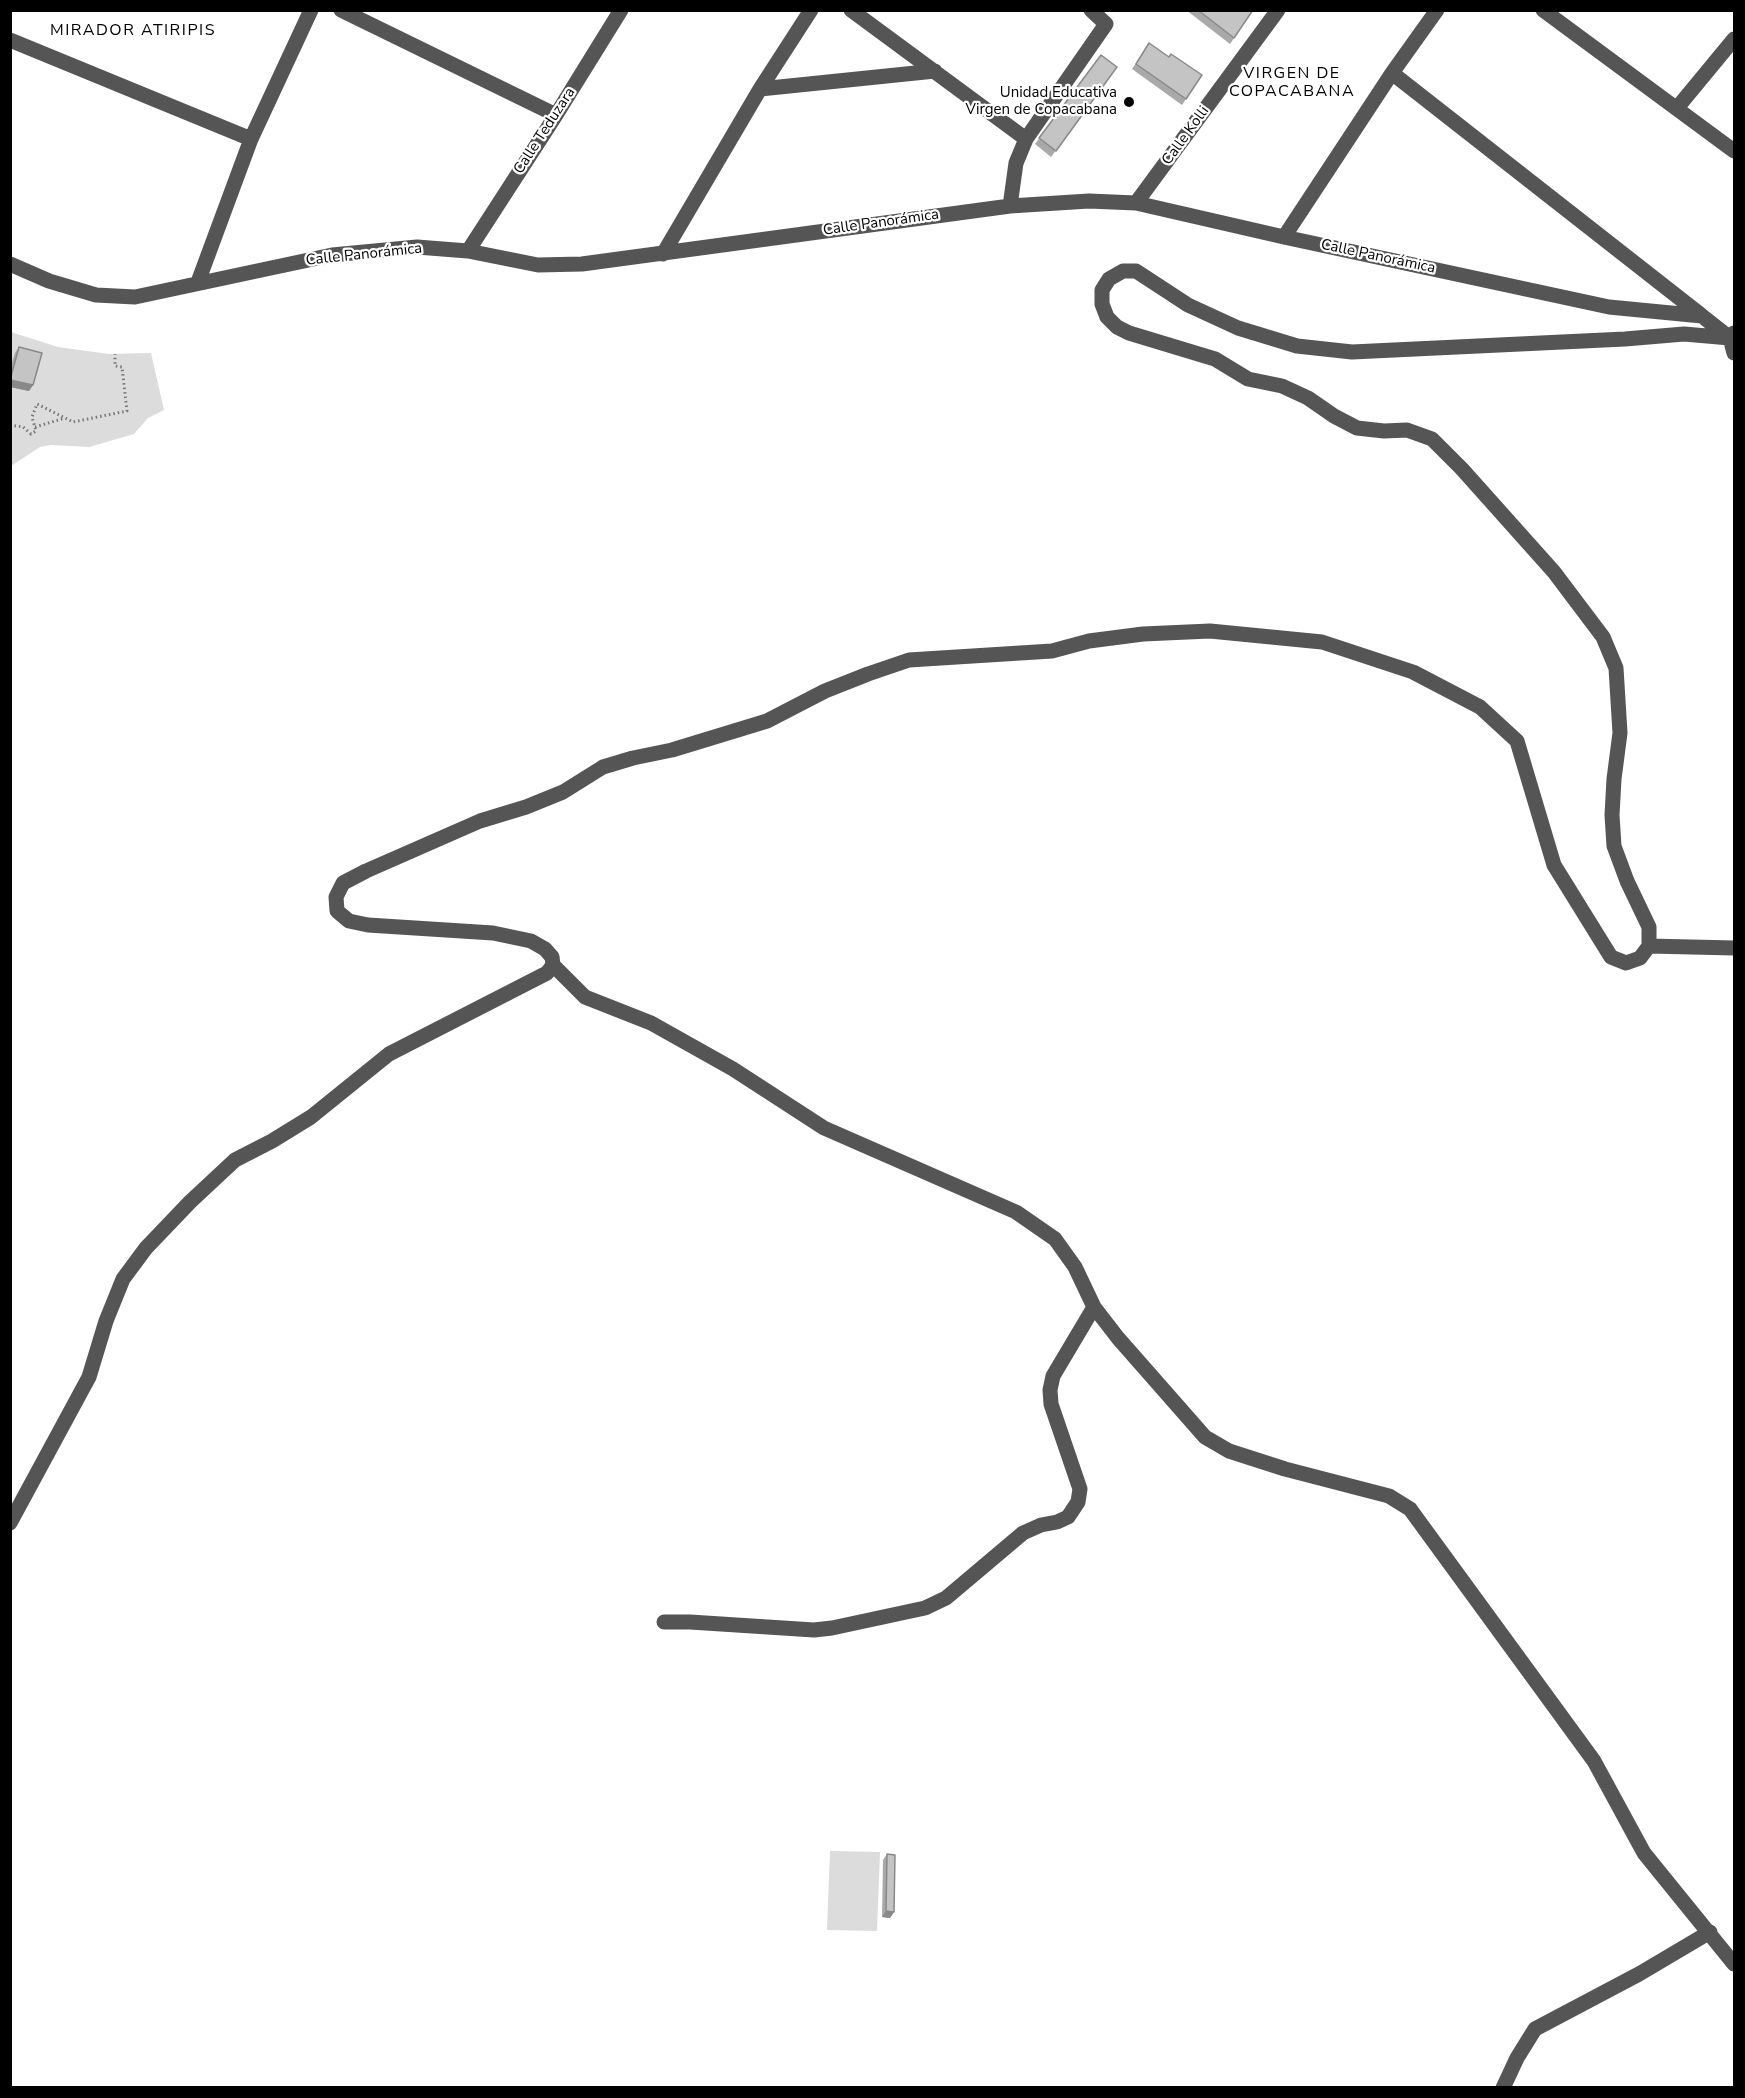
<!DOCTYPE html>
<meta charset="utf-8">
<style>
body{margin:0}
#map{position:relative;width:1745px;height:2098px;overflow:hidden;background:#fff;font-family:"Nunito Sans",sans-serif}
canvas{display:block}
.frame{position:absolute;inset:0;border:12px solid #000;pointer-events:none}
</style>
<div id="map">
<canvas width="1745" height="2098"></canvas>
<div class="frame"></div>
</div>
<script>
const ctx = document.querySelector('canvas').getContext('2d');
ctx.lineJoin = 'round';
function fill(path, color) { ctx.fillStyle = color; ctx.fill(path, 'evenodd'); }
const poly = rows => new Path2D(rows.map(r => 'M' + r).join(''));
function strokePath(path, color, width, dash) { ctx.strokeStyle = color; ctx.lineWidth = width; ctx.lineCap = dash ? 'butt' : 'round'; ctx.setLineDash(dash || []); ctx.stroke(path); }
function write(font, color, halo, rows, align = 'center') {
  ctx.font = font + ' "Nunito Sans",sans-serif'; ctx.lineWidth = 4.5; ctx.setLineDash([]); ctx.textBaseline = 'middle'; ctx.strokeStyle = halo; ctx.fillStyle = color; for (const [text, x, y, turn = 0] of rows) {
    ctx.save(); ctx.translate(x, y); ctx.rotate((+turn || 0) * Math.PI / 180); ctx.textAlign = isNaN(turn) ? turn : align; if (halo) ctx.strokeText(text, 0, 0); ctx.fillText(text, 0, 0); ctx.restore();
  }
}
fill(poly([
 [11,332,58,347,109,354,151,353,164,410,148,418,134,434,89,447,51,445,40,447,11,466],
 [830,1851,880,1852,877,1931,827,1930]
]), '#dcdcdc');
strokePath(poly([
 [10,425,23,427,31,434,36,431,32,417,37,404,73,422,127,411,122,367,115,366,115,354],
 [35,427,65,418]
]), '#777', 3, [1.5, 3]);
strokePath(poly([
 [341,10,556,115],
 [851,10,1026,139],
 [1543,10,1734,151],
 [10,40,251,139],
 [1392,73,1701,315],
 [760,89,935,71],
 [1677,108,1734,39],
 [1136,203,1278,10],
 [1010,206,1016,163,1026,139,1106,24,1091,10],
 [1284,237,1392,73,1437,10],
 [468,251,556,115,621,10],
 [663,254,760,89,811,10],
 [10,264,49,281,96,295,135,297,332,255,417,247,468,251,538,265,582,264,1010,206,1089,201,1136,203,1284,237,1609,307,1702,316,1730,338,1734,353],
 [198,282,251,139,311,10],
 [1649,946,1734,948],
 [553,965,585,997,651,1023,733,1069,824,1128,1016,1212,1055,1239,1075,1267,1094,1307,1118,1338,1205,1437,1229,1451,1285,1469,1389,1496,1410,1509,1594,1761,1644,1853,1734,1964],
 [10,1523,89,1377,106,1321,123,1279,146,1248,190,1202,235,1160,272,1141,311,1117,389,1054,547,973,553,965,552,957,545,949,531,941,493,933,368,925,349,921,337,911,336,897,343,883,366,871,480,821,526,807,563,792,603,767,633,758,672,750,767,721,825,691,868,674,909,660,1052,651,1089,641,1143,634,1210,631,1322,642,1413,672,1480,707,1517,741,1554,865,1611,957,1626,963,1640,958,1649,946,1649,927,1627,881,1614,846,1612,815,1614,779,1620,733,1616,668,1603,637,1554,572,1462,469,1432,439,1407,430,1384,431,1357,428,1334,416,1308,398,1282,386,1248,379,1215,359,1129,333,1117,327,1107,317,1102,304,1102,290,1109,279,1123,271,1136,271,1188,305,1238,328,1297,346,1352,352,1625,339,1684,334,1730,338,1734,333],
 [664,1622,690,1622,814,1630,832,1628,925,1608,946,1598,1023,1533,1041,1525,1057,1522,1068,1517,1078,1502,1080,1489,1051,1404,1050,1390,1053,1376,1094,1307],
 [1503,2088,1517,2058,1535,2029,1639,1974,1710,1932]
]), '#555', 15);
fill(poly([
 [1186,10,1253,10,1230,44],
 [1149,43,1169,57,1202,75,1182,105,1132,69],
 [1101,55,1117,67,1051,157,1035,144],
 [19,347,33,385,29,391,10,387,10,369,15,353],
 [887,1854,894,1912,890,1918,882,1917,883,1860]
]), '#a9a9a9');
fill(poly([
 [10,380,33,385,29,391,10,387],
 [886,1911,894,1912,890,1918,882,1917]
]), '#898989');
const building = poly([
 [1198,10,1253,10,1234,38,1198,10],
 [1149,43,1169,57,1171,54,1202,75,1186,99,1136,64,1149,43],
 [1101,55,1117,67,1056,151,1039,138,1101,55],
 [19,347,42,353,33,385,10,380,19,347],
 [887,1854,895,1855,894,1912,886,1911,887,1854]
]);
fill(building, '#c4c4c4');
strokePath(building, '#898989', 1.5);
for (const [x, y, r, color] of [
 [1129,102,6,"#000"]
]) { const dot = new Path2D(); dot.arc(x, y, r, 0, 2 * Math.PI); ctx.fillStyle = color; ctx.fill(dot); strokePath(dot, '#fff', 2); }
write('15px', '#000', '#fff', [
 ["Unidad Educativa",1117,93],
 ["Virgen de Copacabana",1117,110]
], 'right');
write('15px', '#000', '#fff', [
 ["Calle Teduzara",545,131,-57],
 ["Calle Kolli",1186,136,-54],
 ["Calle Panorámica",881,223,-8],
 ["Calle Panorámica",364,255,-6],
 ["Calle Panorámica",1378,257,12]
]);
ctx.letterSpacing = '1.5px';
write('16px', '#000', '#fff', [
 ["MIRADOR ATIRIPIS",133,31],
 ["VIRGEN DE",1292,74],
 ["COPACABANA",1292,92]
]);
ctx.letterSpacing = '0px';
</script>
